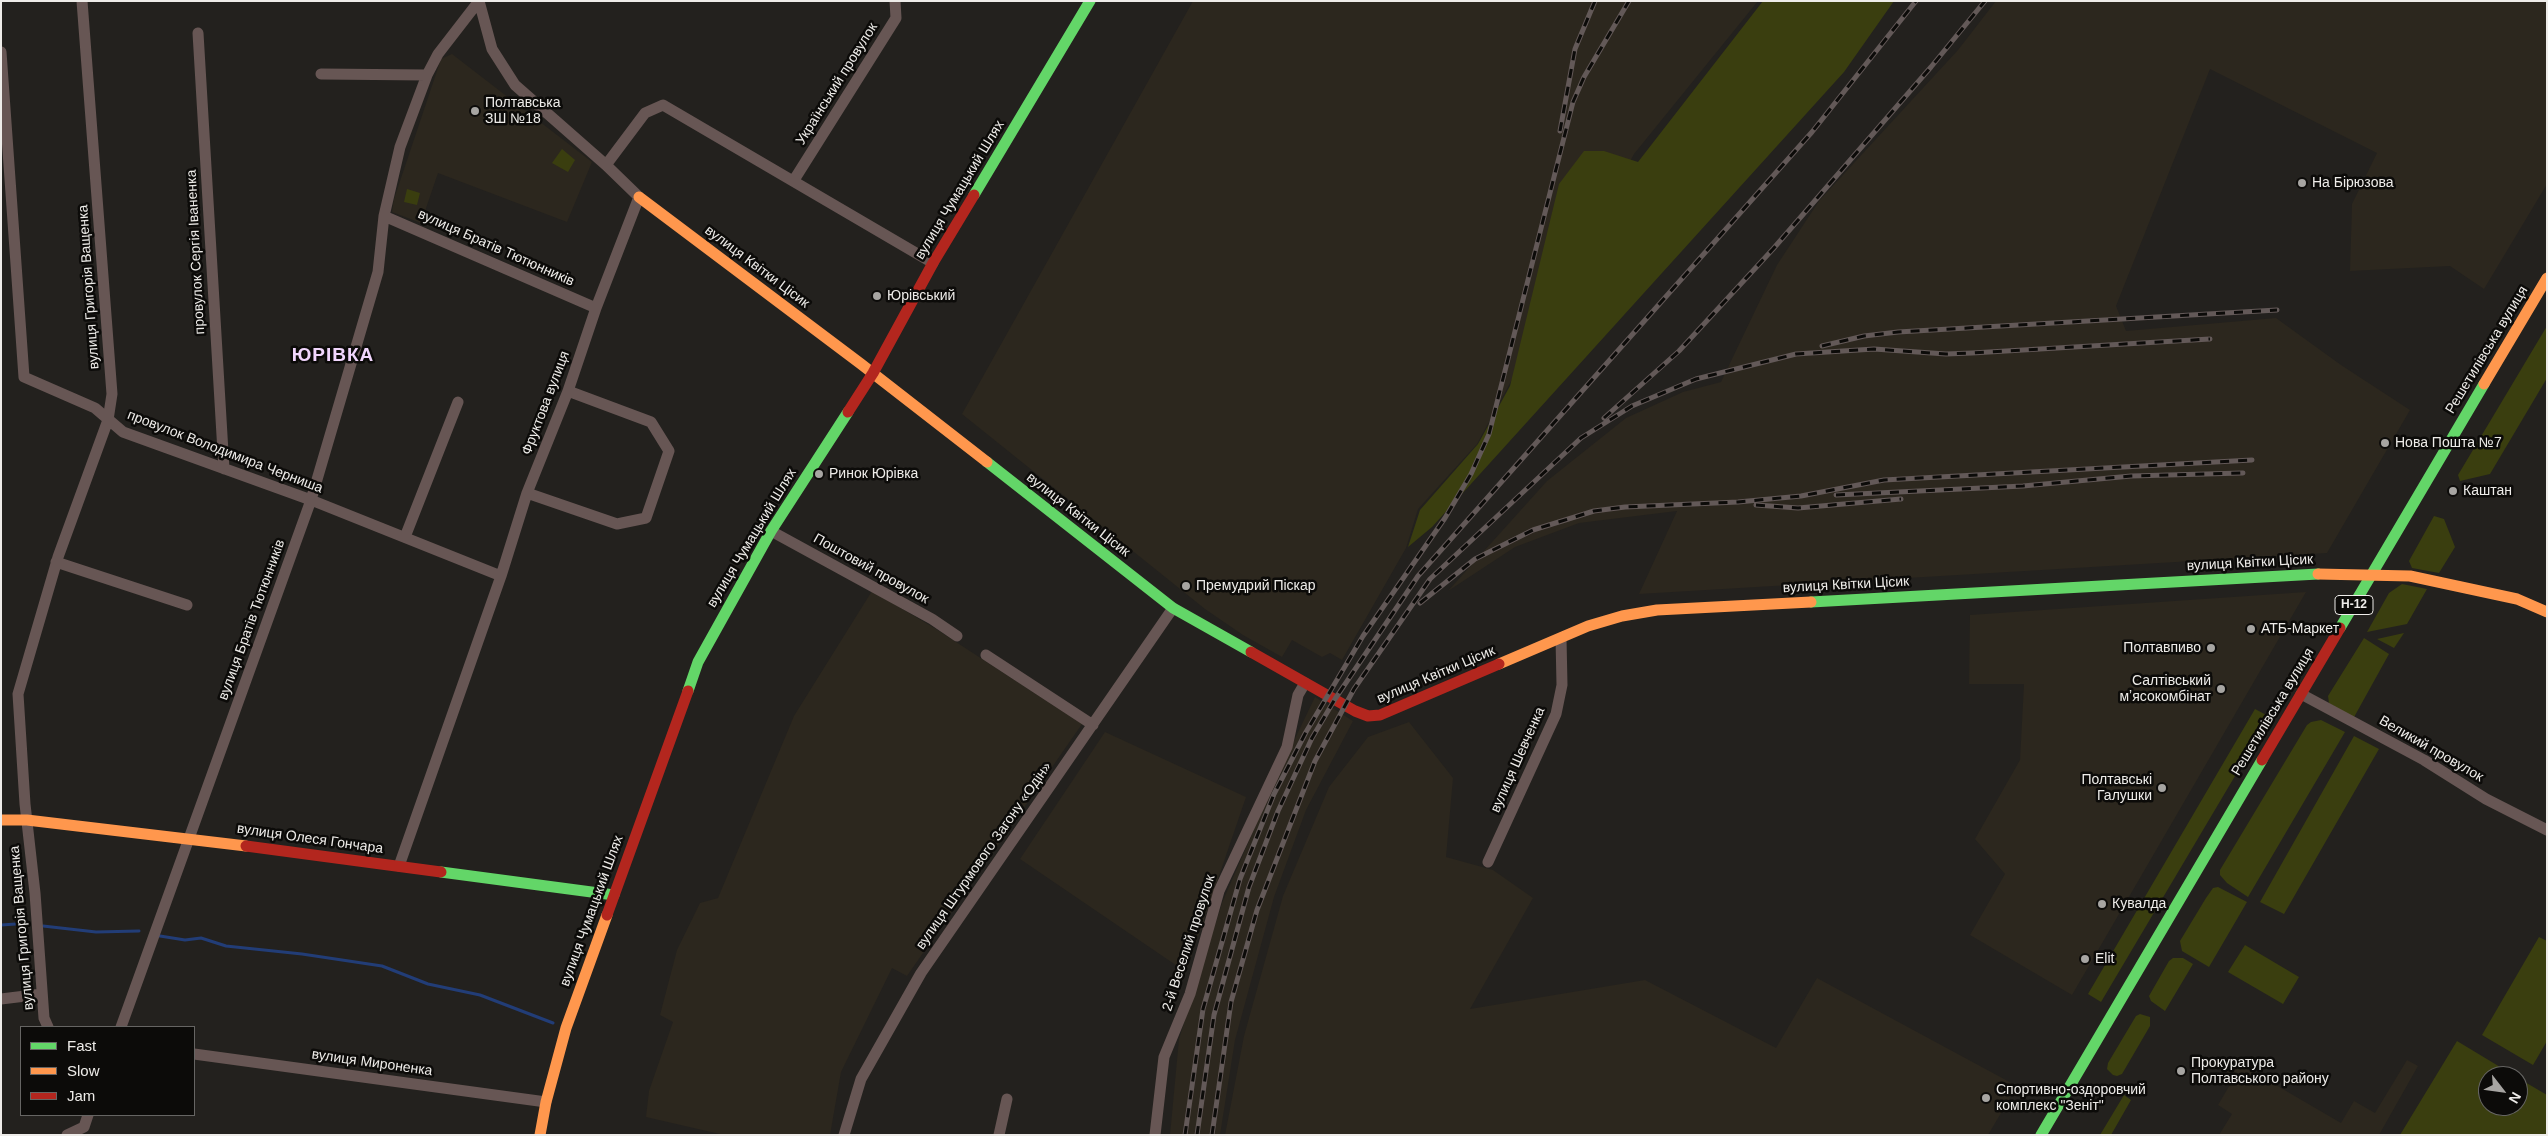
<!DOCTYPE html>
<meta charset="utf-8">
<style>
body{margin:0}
#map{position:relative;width:2548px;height:1136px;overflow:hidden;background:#23211e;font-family:Helvetica,sans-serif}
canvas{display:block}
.frame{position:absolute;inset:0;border:2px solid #eeece9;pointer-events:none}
.legend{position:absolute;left:20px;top:1026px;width:175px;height:90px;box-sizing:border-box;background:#0c0b09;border:1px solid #666563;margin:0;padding:6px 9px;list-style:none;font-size:15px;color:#eeece9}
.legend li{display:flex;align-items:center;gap:10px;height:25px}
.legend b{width:25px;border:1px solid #666563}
.north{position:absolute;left:2478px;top:1066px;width:50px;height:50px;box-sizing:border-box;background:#0c0b09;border:1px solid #666563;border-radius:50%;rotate:120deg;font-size:14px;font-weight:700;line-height:20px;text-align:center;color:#eeece9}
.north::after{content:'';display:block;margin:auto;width:18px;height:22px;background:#a7a5a2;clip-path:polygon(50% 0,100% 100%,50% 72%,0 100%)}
</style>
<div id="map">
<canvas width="2548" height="1136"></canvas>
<div class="frame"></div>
<ul class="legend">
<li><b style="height:6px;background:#63d668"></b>Fast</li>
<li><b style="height:6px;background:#ff974d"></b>Slow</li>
<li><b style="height:6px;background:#b3261e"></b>Jam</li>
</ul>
<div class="north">N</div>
</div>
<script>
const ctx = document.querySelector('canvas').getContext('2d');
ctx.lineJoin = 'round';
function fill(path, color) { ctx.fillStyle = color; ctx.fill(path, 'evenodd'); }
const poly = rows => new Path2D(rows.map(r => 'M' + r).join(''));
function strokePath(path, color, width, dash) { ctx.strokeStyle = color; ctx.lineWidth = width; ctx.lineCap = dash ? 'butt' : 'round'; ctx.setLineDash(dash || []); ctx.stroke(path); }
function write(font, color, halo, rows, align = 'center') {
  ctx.font = font + ' Helvetica,sans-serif'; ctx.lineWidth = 5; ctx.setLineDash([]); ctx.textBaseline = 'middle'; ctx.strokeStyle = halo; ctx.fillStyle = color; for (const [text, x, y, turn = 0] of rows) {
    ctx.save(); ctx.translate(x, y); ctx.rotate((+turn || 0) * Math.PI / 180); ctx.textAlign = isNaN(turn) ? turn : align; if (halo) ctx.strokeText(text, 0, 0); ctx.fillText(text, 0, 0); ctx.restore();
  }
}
fill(poly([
 [1193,1,1758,1,1634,154,1477,444,1418,509,1406,548,1342,660,1330,653,1322,657,1292,640,1282,657,1243,635,1205,609,962,414],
 [1996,1,2547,1,2547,184,2484,289,2450,266,2350,271,2352,204,2377,153,2210,69,2116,306,2126,331,2276,318,2341,365,2410,410,2327,553,1639,594,1677,511,1579,523,1515,547,1448,591,1547,481,1626,418,1683,392,1721,382,1777,265,1819,201,1958,50],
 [452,54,592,162,567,222,438,173,421,223,392,212,394,199,441,59],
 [872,591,936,629,1082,724,907,976,892,968,841,1072,830,1135,724,1135,646,1117,649,1091,673,1022,660,1015,677,950,700,903,718,898,794,716],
 [2306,592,2072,995,1970,935,2005,874,1975,839,2020,760,2024,684,1969,684,1970,615],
 [1315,697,1353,721,1306,810,1274,897,1235,1040,1220,1135,1170,1135,1179,1039,1222,903,1278,774],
 [1409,722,1453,778,1446,857,1493,870,1533,898,1470,1009,1645,980,1776,1048,1817,978,2017,1086,1988,1135,1225,1135,1244,1036,1283,896,1329,787,1368,737],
 [1105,732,1246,797,1186,972,1020,859],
 [2233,1060,2341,1123,2354,1101,2375,1113,2407,1060,2418,1066,2379,1135,2219,1135,2232,1114,2218,1105,2231,1083,2223,1078]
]), '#2c271e');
fill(poly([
 [1763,1,1894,1,1844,72,1432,527,1408,547,1420,510,1478,444,1510,386,1559,184,1584,151,1604,151,1638,162],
 [562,149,575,160,568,172,552,163],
 [407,189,420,193,417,205,404,202],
 [2547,326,2547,378,2490,474,2460,481,2458,475],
 [2434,516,2444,519,2455,547,2439,573,2412,568,2409,561],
 [2402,584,2427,589,2407,624,2367,632,2389,593],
 [2404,633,2394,648,2377,639],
 [2364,638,2389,654,2353,719,2329,703,2328,696],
 [2255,709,2270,717,2101,1002,2088,994],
 [2321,720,2345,732,2248,897,2227,883,2220,875,2220,870,2307,725,2311,722],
 [2354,736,2379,749,2284,914,2260,902],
 [2218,887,2247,902,2209,967,2182,951,2180,941,2206,898,2213,888],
 [2539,937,2547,941,2547,1041,2533,1065,2482,1035],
 [2245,945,2299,977,2283,1004,2228,972],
 [2173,958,2183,958,2193,964,2165,1011,2151,1001,2149,996,2169,961],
 [2140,1014,2150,1017,2150,1026,2122,1074,2117,1076,2113,1075,2107,1069,2108,1063,2136,1016],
 [2457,1041,2515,1076,2488,1076,2488,1106,2518,1106,2518,1078,2547,1095,2547,1135,2400,1135],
 [2124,1095,2131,1100,2111,1135,2100,1135]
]), '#3a3e0f');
strokePath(poly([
 [1,925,16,924],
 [43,926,96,932,139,931],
 [160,936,185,940,201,938,226,946,302,954,382,966,428,984,480,995,553,1023]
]), '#223d77', 3);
strokePath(poly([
 [198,33,224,469],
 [1,52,24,377,95,408,123,432,311,500,501,576],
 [321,74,427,75],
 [606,165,645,113,663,105,933,263],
 [794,180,896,18,895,1],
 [384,216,596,308],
 [527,493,617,524,646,518,669,451,651,422,568,391],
 [771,531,932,619,957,636],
 [405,537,458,402],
 [56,562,187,605],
 [986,655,1093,725],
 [2301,694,2424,760,2486,799,2547,830],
 [1488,862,1556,714,1562,685,1561,638],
 [399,866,501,576,527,493,568,391,596,308,639,197,606,165,515,85,492,49,479,1],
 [1,999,42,994],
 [48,1027,44,1018,35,893,25,804,18,694,58,557,108,420,112,394,82,1],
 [121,1027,311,500,378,272,384,216,400,147,427,75,438,54,479,1],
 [194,1054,546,1102],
 [67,1135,84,1127,88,1115],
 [844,1135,861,1079,921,973,1173,608],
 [999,1135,1007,1099],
 [1155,1135,1164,1057,1190,994,1219,891,1287,747,1298,695,1305,683]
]), '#675654', 11);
strokePath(poly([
 [974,195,1090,1],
 [987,462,1173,608,1251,652],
 [1811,602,2318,574],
 [2340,628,2484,384],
 [688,691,698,662,771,531,848,412],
 [441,872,614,895],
 [2041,1135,2262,760]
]), '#63d668', 11);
strokePath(poly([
 [639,197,861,364,987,462],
 [2484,384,2547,278],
 [2318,574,2410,576,2517,599,2547,612],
 [1499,664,1588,626,1622,616,1657,610,1811,602],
 [1,820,27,820,246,846],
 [540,1135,546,1102,566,1028,607,915]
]), '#ff974d', 11);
strokePath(poly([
 [848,412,873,373,933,263,974,195],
 [1251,652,1355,711,1368,716,1380,715,1499,664],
 [2262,760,2340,628],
 [246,846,441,872],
 [607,915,688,691]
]), '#b3261e', 11);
const rail = poly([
 [1560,131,1575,49,1595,1],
 [1822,346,1864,336,1898,332,2277,310],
 [1604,418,1679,351,1773,249,1931,67,1985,1],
 [1836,495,2023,486,2131,476,2243,473],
 [1756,505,1798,508,1901,499],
 [1420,603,1475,559,1533,530,1594,511,1625,507,1738,502,1801,496,1884,480,2252,460],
 [1185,1135,1203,1009,1240,879,1274,794,1306,732,1363,636,1445,518,1471,474,1489,434,1573,102,1584,77,1629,1],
 [1197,1135,1214,1015,1249,887,1278,811,1312,738,1335,699,1418,576,1812,132,1916,1],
 [1212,1135,1231,1002,1257,910,1315,761,1354,689,1430,579,1581,438,1632,406,1696,379,1796,354,1874,349,1946,354,1972,353,2210,339]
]);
strokePath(rail, '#635958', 5);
strokePath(rail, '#0c0b09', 3, [9]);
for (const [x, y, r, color] of [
 [475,111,5,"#a7a5a2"],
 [2302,183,5,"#a7a5a2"],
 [877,296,5,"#a7a5a2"],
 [2385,443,5,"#a7a5a2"],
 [819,474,5,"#a7a5a2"],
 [2453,491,5,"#a7a5a2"],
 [1186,586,5,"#a7a5a2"],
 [2251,629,5,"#a7a5a2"],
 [2211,648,5,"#a7a5a2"],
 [2221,689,5,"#a7a5a2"],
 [2162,788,5,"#a7a5a2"],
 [2102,904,5,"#a7a5a2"],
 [2085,959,5,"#a7a5a2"],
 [2181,1071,5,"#a7a5a2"],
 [1986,1098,5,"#a7a5a2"]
]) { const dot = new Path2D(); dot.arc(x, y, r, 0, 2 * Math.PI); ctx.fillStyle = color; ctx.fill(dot); strokePath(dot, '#0c0b09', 2); }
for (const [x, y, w] of [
 [2354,605,38]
]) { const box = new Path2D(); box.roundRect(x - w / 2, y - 9.5, w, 19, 4); ctx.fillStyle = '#0c0b09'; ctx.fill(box); strokePath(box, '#eeece9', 1); }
write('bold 12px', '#eeece9', null, [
 ["Н-12",2354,605]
]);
write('14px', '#eeece9', '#0c0b09', [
 ["Український провулок",837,84,-58],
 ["вулиця Чумацький Шлях",960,190,-59],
 ["вулиця Братів Тютюнників",496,248,24],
 ["провулок Сергія Іваненка",196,252,-93],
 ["вулиця Квітки Цісик",757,267,37],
 ["вулиця Григорія Ващенка",89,287,-94],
 ["Решетилівська вулиця",2487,350,-59],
 ["Фруктова вулиця",546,403,-69],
 ["провулок Володимира Черниша",225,452,21],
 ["вулиця Квітки Цісик",1078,515,38],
 ["вулиця Чумацький Шлях",752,538,-59],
 ["вулиця Квітки Цісик",2250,563,-3],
 ["Поштовий провулок",871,569,29],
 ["вулиця Квітки Цісик",1846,585,-3],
 ["вулиця Братів Тютюнників",252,620,-70],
 ["вулиця Квітки Цісик",1436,675,-23],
 ["Решетилівська вулиця",2273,712,-59],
 ["Великий провулок",2431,749,30],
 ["вулиця Шевченка",1518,760,-66],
 ["вулиця Олеся Гончара",310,839,8],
 ["вулиця Штурмового Загону «Одін»",984,856,-55],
 ["вулиця Чумацький Шлях",592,911,-70],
 ["вулиця Григорія Ващенка",22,928,-95],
 ["2-й Веселий провулок",1189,943,-72],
 ["вулиця Мироненка",372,1063,8]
]);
write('14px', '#eeece9', '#0c0b09', [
 ["Полтавська",485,103],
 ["ЗШ №18",485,119],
 ["На Бірюзова",2312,183],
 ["Юрівський",887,296],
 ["Нова Пошта №7",2395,443],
 ["Ринок Юрівка",829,474],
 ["Каштан",2463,491],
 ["Премудрий Піскар",1196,586],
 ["АТБ-Маркет",2261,629],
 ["Полтавпиво",2201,648,"right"],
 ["Салтівський",2211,681,"right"],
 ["мʼясокомбінат",2211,697,"right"],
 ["Полтавські",2152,780,"right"],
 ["Галушки",2152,796,"right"],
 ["Кувалда",2112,904],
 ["Elit",2095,959],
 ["Прокуратура",2191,1063],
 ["Полтавського району",2191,1079],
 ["Спортивно-оздоровчий",1996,1090],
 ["комплекс \"Зеніт\"",1996,1106]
], 'left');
ctx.letterSpacing = '1px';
write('bold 19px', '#f1d6fd', '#0c0b09', [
 ["ЮРІВКА",333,356]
]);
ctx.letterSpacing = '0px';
</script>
